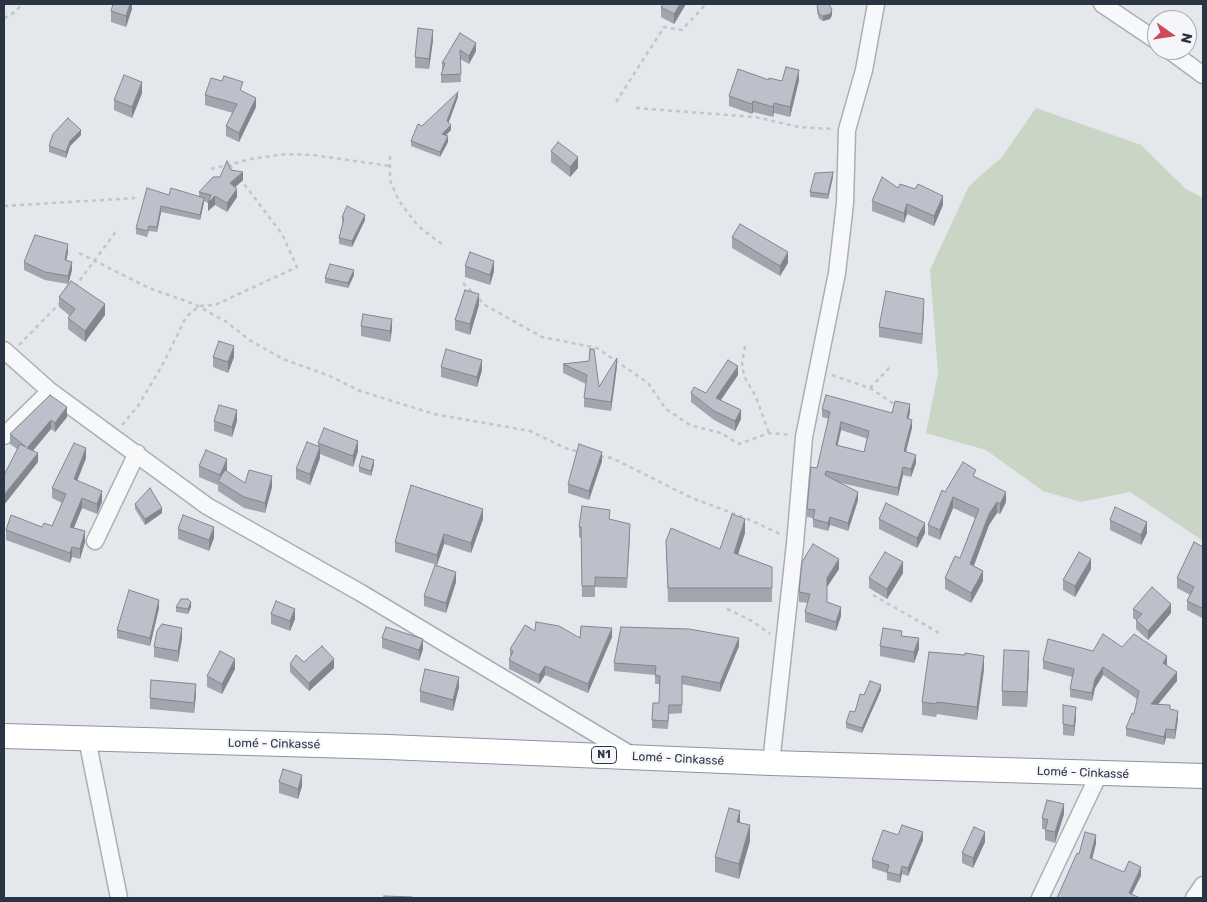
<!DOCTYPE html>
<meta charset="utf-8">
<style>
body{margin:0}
#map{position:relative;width:1207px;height:902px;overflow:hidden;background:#e4e7ec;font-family:Rubik,sans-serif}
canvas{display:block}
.frame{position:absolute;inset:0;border:5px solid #2b3445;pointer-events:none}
.north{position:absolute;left:1147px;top:10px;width:50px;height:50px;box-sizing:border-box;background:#f4f6f9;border:1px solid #a4a8b1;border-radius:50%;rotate:103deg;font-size:14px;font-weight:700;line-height:20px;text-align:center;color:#2b3445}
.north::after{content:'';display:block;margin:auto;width:18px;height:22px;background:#d1495b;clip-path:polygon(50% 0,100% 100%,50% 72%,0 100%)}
</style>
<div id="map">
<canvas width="1207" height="902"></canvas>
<div class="frame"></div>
<div class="north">N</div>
</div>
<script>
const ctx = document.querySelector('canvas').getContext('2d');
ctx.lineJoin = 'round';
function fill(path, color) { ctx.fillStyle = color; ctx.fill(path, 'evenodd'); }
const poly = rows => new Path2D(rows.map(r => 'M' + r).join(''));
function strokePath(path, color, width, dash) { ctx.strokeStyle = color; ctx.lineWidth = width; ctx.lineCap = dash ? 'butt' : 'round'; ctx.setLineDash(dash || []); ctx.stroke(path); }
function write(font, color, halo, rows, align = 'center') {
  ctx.font = font + ' Rubik,sans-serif'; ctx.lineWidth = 4.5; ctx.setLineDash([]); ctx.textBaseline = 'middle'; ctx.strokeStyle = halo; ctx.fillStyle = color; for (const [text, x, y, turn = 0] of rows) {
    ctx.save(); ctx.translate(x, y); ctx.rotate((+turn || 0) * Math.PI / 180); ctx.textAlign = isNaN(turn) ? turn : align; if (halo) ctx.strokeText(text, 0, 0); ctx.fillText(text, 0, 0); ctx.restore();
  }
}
fill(poly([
 [1036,108,1141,145,1186,189,1203,198,1203,541,1130,492,1081,502,1043,491,986,450,926,433,938,373,930,270,969,186,1002,157]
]), '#c9d6c5');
const minor = poly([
 [1102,4,1157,41],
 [1169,50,1203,75],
 [4,350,50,391,207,506,361,593,633,756],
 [4,436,50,391],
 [95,541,137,453],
 [87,739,119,898],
 [771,763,795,544,804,437,837,273,845,203,847,130,864,70,876,4],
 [1040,898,1099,774],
 [1194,898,1203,885]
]);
const highway = poly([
 [4,736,388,747,771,763,1203,776]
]);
strokePath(minor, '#a9aeb7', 19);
strokePath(highway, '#8b94a3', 26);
strokePath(poly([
 [4,18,11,15,23,4],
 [616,102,664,27,682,30,706,4],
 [636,108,755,117,799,127,833,129],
 [390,156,390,180,399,201,418,226,443,245],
 [230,165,234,172],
 [211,169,251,159,286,154,313,155,390,166],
 [4,206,135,198],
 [79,253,149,288,194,304,225,321,251,341,283,359,330,376,360,391,434,414,530,431,565,448,580,452],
 [463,283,473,293],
 [75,287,117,230],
 [479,299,485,305,542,337,597,348,648,383,666,409,690,425,721,433,739,444,769,433,791,435],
 [19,345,61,302],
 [745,346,742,363,744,376,756,397,769,433],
 [832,375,872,389,894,404],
 [870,388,890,367],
 [122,425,138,406,163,364,186,317,199,306,215,305,297,267,282,234,241,180],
 [600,456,612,458,692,498,748,519,780,534],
 [873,595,939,633],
 [727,609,752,621,770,634]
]), '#c2c5cb', 2.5, [4, 4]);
strokePath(minor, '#f7f8fa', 16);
strokePath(highway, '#fff', 24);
fill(poly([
 [132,4,132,9,126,27,111,22,111,11],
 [686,4,674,24,661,17,661,7],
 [817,6,832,15,830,19,823,21,819,19,817,12],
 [460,33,476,51,469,64,460,59,461,82,441,83,441,75,442,71,442,63],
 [433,40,429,69,415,68,415,57],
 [769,80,782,81,799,80,790,117,774,113,773,117,753,112,752,114,729,106,729,96],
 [243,91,256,107,239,142,226,136,226,126,233,113,205,105,205,95],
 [142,93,132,118,114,110,114,100],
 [458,97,449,122,451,130,446,135,448,142,440,157,411,146,411,141,422,126],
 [81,135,70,146,66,158,49,152,49,146],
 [551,151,578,168,570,177,551,162],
 [231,170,243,180,235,187,237,197,227,212,215,205,208,211,208,203,204,201,200,220,161,212,157,232,149,231,147,237,136,234,136,228,169,195,199,196,199,192,220,177],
 [833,177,828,199,810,197,810,192],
 [898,188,943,205,934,226,907,214,904,223,872,211,872,201],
 [342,217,365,220,352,247,339,244,339,238,343,223,342,222],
 [732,237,788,263,780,276,732,248],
 [68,252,66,260,72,270,68,284,105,315,85,342,68,329,68,318,70,316,59,307,59,297,68,284,45,280,24,270,24,262],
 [465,266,494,271,490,285,465,277],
 [354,275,348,288,325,283,325,278],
 [479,305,470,335,455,330,455,320],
 [924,309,922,344,879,337,879,327],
 [361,326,392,329,390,342,361,336],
 [213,357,234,357,228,373,213,367],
 [589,361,599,387,617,366,611,411,584,407,584,398,586,384,563,373,563,364],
 [441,367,482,370,477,387,441,377],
 [738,375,721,400,741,419,735,431,714,420,691,402,691,393,706,393],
 [50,395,67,417,55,432,51,429,33,451,38,462,17,449,10,444,10,434],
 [822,409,892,413,910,412,908,419,912,428,906,451,916,463,911,477,903,475,898,496,841,483,858,500,848,531,830,525,828,531,813,527,813,518,807,517,807,509,829,419,822,417],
 [841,430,868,439,864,452,837,445],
 [214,421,237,421,232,437,214,431],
 [318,443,358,451,353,467,320,454,320,458,310,485,296,479,296,469,318,447],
 [86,458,77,481,102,502,97,514,82,508,74,528,85,542,80,559,72,557,70,563,6,540,6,530,52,526,62,503,52,498,52,488],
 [602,461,589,500,568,493,568,484],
 [374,465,371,476,359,472,359,467],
 [199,466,227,470,226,471,245,483,272,487,265,513,244,508,218,491,218,485,199,477],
 [976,477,1006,502,1000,514,997,513,989,525,974,566,983,581,971,603,945,589,945,578,960,558,975,518,953,508,940,540,928,535,928,525,945,492],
 [135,504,162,513,145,525,135,509],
 [483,519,471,553,444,544,437,565,395,552,395,542],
 [610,519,630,535,627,588,595,587,595,597,582,597,581,538,579,537,579,527],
 [879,519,925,533,917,548,879,529],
 [1110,520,1147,533,1141,545,1110,530],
 [178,529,214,538,209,551,178,539],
 [745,533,738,554,772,567,772,602,668,602,666,541,720,549],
 [1203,547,1202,618,1187,610,1187,601,1190,595,1177,588,1177,578],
 [839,569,827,587,827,602,841,616,836,631,805,622,805,612,808,603,799,602,799,592],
 [1091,569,1075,597,1063,590,1063,580],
 [903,573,887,599,869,588,869,578],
 [456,582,446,613,424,606,424,596],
 [176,607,191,607,188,614,176,612],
 [159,608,150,646,117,638,117,630],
 [1133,609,1171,613,1148,640,1136,629,1136,620,1133,618],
 [271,614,295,619,290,631,271,624],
 [535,631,580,638,612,637,588,693,545,675,539,684,509,669,509,660,510,657,510,649],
 [902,636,919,649,914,663,880,656,880,646],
 [182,638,178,662,154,657,154,647],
 [382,638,423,649,419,661,382,648],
 [739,646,720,692,682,684,682,713,669,714,668,729,652,728,652,720,659,703,660,684,655,684,655,675,614,671,614,663],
 [1122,647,1167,664,1167,666,1177,681,1158,704,1170,709,1178,719,1175,739,1166,738,1164,745,1126,736,1126,728,1134,714,1137,699,1103,675,1095,688,1092,701,1070,697,1070,689,1072,677,1043,669,1043,661,1093,651],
 [965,655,984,669,977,720,937,714,936,717,922,715,922,702],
 [304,662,334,668,309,691,290,672,290,664],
 [1029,666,1027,707,1002,706,1002,691],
 [235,669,222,694,207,687,207,676],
 [459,687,453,711,420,702,420,691],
 [881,690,862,733,846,728,846,723,855,712,864,695],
 [196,695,194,713,150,709,150,698],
 [1063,705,1076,717,1074,736,1063,735],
 [279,782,302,786,298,799,279,793],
 [1064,814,1055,843,1045,840,1045,829,1042,829,1042,818],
 [740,822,750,841,739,879,715,872,715,857],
 [898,835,923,840,908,876,902,874,900,883,887,880,887,873,872,868,872,860],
 [985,842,973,868,962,863,962,853]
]), '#a1a5ae');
fill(poly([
 [130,4,132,4,132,9,126,27,126,16],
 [680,4,686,4,674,24,674,14],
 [832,10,832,15,830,19,823,21,823,16],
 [433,30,433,40,429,69,429,59],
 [476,43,476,51,469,64,469,56],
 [799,70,799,80,790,117,790,107],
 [142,82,142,93,132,118,132,107],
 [458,92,458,97,447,126,447,121],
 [256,98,256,107,239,142,239,133],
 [753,101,753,112,752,114,752,104],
 [774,103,774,113,773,117,773,107],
 [451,125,451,130,442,139,442,134],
 [81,130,81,135,70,146,66,158,66,152,70,141],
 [448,136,448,142,440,157,440,152],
 [578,157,578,168,570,177,570,167],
 [243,172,243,180,230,192,230,183],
 [833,172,833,177,828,199,828,194],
 [237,189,237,197,227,212,227,203],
 [215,196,215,205,208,211,208,203],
 [943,196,943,205,934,226,934,216],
 [204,198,204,203,200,220,200,215],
 [907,204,907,214,904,223,904,213],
 [161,206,161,212,157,232,157,227],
 [365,215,365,220,352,247,352,241],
 [68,244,68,252,65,268,65,260],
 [788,252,788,263,780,276,780,266],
 [494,261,494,271,490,285,490,275],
 [72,262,72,270,68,285,68,276],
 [354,270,354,275,348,288,348,283],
 [479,294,479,305,470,335,470,324],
 [924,299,924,309,922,344,922,334],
 [105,304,105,315,85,342,85,331],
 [392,319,392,329,390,342,390,331],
 [234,346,234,357,228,373,228,362],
 [617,358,617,366,611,411,611,402],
 [482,360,482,370,477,387,477,377],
 [738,366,738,375,716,407,716,398],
 [910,404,910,412,907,426,907,418],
 [67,407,67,417,55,432,55,423],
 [237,410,237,421,232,437,232,427],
 [741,410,741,419,735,431,735,421],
 [51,420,51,429,27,457,27,448],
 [912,420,912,428,904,459,904,451],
 [841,422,841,430,836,453,836,445],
 [358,441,358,451,353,467,353,456],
 [320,447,320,458,310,485,310,474],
 [86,448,86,458,74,489,74,479],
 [602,452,602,461,589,500,589,491],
 [38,453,38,462,4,505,4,495],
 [916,455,916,463,911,477,911,469],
 [227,459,227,470,221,483,220,482,220,475],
 [374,460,374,465,371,476,371,471],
 [903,467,903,475,898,496,898,488],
 [272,476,272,487,265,513,265,503],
 [102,491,102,502,97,514,97,504],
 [858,492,858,500,848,531,848,523],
 [1006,492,1006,502,1000,514,1000,504],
 [953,497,953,508,940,540,940,530],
 [82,498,82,508,70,537,70,527],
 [997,502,997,513,989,525,970,575,970,564,989,514],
 [162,508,162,513,145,525,145,519],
 [483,509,483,519,471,553,471,543],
 [830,517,830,525,828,531,828,523],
 [745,519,745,533,734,567,734,553],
 [1147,522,1147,533,1141,545,1141,535],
 [925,523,925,533,917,548,917,538],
 [214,527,214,538,209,551,209,540],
 [85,531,85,542,80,559,80,549],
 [444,534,444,544,437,565,437,555],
 [72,547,72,557,70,563,70,553],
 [839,559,839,569,827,587,827,578],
 [1091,559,1091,569,1075,597,1075,586],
 [903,562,903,573,887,599,887,589],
 [983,571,983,581,971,603,971,593],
 [456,572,456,582,446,613,446,603],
 [159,600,159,608,150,646,150,638],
 [191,602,191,607,188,614,188,609],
 [1171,604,1171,613,1148,640,1148,631],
 [1203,605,1203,615,1202,618,1202,608],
 [841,607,841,616,836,631,836,622],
 [295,609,295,619,290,631,290,621],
 [182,628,182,638,178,662,178,651],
 [612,628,612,637,588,693,588,684],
 [739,638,739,646,720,692,720,683],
 [919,638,919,649,914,663,914,652],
 [423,639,423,649,419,661,419,650],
 [1029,651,1029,666,1027,707,1027,692],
 [984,656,984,669,977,720,977,707],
 [1167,656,1167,664,1163,672,1163,663],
 [235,659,235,669,222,694,222,684],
 [334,659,334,668,309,691,309,683],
 [545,666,545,675,539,684,539,675],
 [1103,667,1103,675,1095,688,1092,701,1092,693,1095,679],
 [1177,672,1177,681,1151,713,1151,704],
 [459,677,459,687,453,711,453,700],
 [196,684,196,695,194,713,194,703],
 [881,685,881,690,862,733,862,728],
 [1076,707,1076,717,1074,736,1074,726],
 [1178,711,1178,719,1175,739,1175,730],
 [1166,729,1166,738,1164,745,1164,737],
 [302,775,302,786,298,799,298,789],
 [1064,804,1064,814,1055,843,1055,832],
 [740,811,740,827,737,822],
 [750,825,750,841,739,879,739,864],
 [923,832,923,840,908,876,908,868],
 [985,832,985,842,973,868,973,858],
 [1096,835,1096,844,1090,867,1090,858],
 [902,866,902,874,900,883,900,875],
 [1141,867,1141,876,1130,898,1129,893]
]), '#83868d');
const building = poly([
 [113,4,130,4,126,16,111,11,113,4],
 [663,4,680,4,674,14,661,7,663,4],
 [820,4,829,4,832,10,830,14,823,16,819,14,817,6,820,4],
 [418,28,433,30,429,59,415,57,418,28],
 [460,33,476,43,469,56,460,50,461,74,441,75,445,63,442,63,460,33],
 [786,67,799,70,790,107,774,103,773,107,753,101,752,104,729,96,738,69,769,80,769,78,782,81,786,67],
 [124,75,142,82,132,107,114,100,124,75],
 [224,76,243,82,240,90,256,98,239,133,226,126,237,104,205,95,211,78,222,81,224,76],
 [458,92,447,121,451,125,442,134,448,136,440,152,411,141,418,124,422,126,458,92],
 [68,118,81,130,70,141,66,152,49,146,53,134,68,118],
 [558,142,578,157,570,167,551,151,558,142],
 [227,161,231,170,243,172,230,183,237,189,227,203,215,196,208,203,211,195,199,192,213,177,220,177,227,161],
 [833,172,828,194,810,192,815,173,833,172],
 [882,177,898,188,900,184,915,189,918,184,943,196,934,216,907,204,904,213,872,201,882,177],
 [147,188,169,195,171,188,204,198,200,215,161,206,157,227,149,226,147,231,136,228,147,188],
 [347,206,365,215,352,241,339,238,344,218,342,217,347,206],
 [740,224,788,252,780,266,732,237,740,224],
 [35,235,68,244,65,260,72,262,68,276,45,272,24,262,35,235],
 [470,252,494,261,490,275,465,266,470,252],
 [330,264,354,270,348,283,325,278,330,264],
 [71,281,105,304,85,331,68,318,75,309,59,297,71,281],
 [465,290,479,294,470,324,455,320,465,290],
 [886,291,924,299,922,334,879,327,886,291],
 [363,314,392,319,390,331,361,326,363,314],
 [219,341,234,346,228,362,213,357,219,341],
 [446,349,482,360,477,377,441,367,446,349],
 [590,349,594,349,599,387,617,358,611,402,584,398,587,375,563,364,589,361,590,349],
 [728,360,738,366,716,398,741,410,735,421,714,411,691,393,694,387,706,393,728,360],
 [50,395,67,407,55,423,51,420,27,448,38,453,4,495,4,475,20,444,26,447,10,434,50,395],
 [826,395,892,413,895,401,910,404,907,418,912,420,904,451,916,455,911,469,903,467,898,488,826,471,825,475,858,492,848,523,830,517,828,523,813,519,815,510,807,509,811,467,817,468,830,412,822,409,826,395],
 [841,422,869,431,864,452,836,445,841,422],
 [219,405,237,410,232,427,214,421,219,405],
 [324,428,358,441,353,456,318,443,324,428],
 [307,442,320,447,310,474,296,469,307,442],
 [74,443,86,448,74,479,102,491,97,504,82,498,70,527,85,531,80,549,72,547,70,553,6,530,11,515,42,527,44,523,52,526,66,494,52,488,74,443],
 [579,444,602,452,589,491,568,484,579,444],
 [206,450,227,459,220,475,199,466,206,450],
 [362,456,374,460,371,471,359,467,362,456],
 [963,462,976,470,973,476,1006,492,1000,504,997,502,989,514,970,564,983,571,971,593,945,578,955,556,960,558,979,509,953,497,940,530,928,525,942,490,945,492,963,462],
 [225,470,245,483,249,470,272,476,265,503,244,497,218,481,225,470],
 [411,485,483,509,471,543,444,534,437,555,395,542,411,485],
 [150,488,162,508,145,519,135,504,150,488],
 [886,503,925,523,917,538,879,519,886,503],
 [582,506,610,510,609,519,630,524,627,578,595,577,595,586,582,586,581,527,579,527,582,506],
 [1115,507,1147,522,1141,535,1110,520,1115,507],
 [732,514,745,519,734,553,772,567,772,588,668,588,666,541,671,528,720,549,732,514],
 [183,515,214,527,209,540,178,529,183,515],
 [1194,542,1203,547,1203,605,1202,608,1187,601,1194,587,1177,578,1194,542],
 [813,544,839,559,827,578,827,602,841,607,836,622,805,612,810,594,799,592,802,562,813,544],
 [885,552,903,562,887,589,869,578,885,552],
 [1079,552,1091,559,1075,586,1063,580,1079,552],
 [435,565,456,572,446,603,424,596,435,565],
 [1152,587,1171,604,1148,631,1136,620,1142,614,1133,609,1152,587],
 [129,590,159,600,150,638,117,630,129,590],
 [181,599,188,599,191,602,188,609,176,607,181,599],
 [276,601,295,609,290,621,271,614,276,601],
 [536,622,559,626,580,638,581,626,612,628,588,684,545,666,539,675,509,660,513,651,510,649,525,625,535,631,536,622],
 [162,624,182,628,178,651,154,647,157,631,162,624],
 [386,627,423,639,419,650,382,638,386,627],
 [621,627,689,629,739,638,720,683,682,676,682,705,669,705,668,721,652,720,653,703,659,703,660,676,655,675,656,666,614,663,621,627],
 [883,628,902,631,901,636,919,638,914,652,880,646,883,628],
 [1103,634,1122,647,1134,634,1167,656,1163,663,1177,672,1151,704,1170,705,1170,709,1178,711,1175,730,1166,729,1164,737,1126,728,1132,713,1134,714,1139,691,1103,667,1095,679,1092,693,1070,689,1074,669,1043,661,1048,639,1093,651,1103,634],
 [322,646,334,659,309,683,290,664,296,655,304,662,322,646],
 [1004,650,1029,651,1027,692,1002,691,1004,650],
 [220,651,235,659,222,684,207,676,220,651],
 [929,652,965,655,965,653,984,656,977,707,937,702,936,704,922,702,929,652],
 [425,669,459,677,453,700,420,691,425,669],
 [151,680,196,684,194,703,150,698,151,680],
 [870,681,881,685,862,728,846,723,850,711,855,712,860,694,864,695,870,681],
 [1063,705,1076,707,1074,726,1063,724,1063,705],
 [283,769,302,775,298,789,279,782,283,769],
 [1047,800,1064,804,1055,832,1045,830,1048,820,1042,818,1047,800],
 [729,808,740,811,737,822,750,825,739,864,715,857,729,808],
 [902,825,923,832,908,868,902,866,900,875,887,872,889,865,872,860,883,830,898,835,902,825],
 [974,827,985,832,973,858,962,853,974,827],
 [1085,832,1096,835,1090,858,1124,872,1129,861,1141,867,1129,893,1140,898,1057,898,1077,853,1079,854,1085,832],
 [384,896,412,897,412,898,384,898,384,896]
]);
fill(building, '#bbc0ca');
strokePath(building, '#83868d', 1);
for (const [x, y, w] of [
 [604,755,25]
]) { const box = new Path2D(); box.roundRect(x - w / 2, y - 8.5, w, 17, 4); ctx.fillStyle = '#f4f6f9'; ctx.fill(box); strokePath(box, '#2b3445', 1); }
write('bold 11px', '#2b3445', null, [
 ["N1",604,755]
]);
write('12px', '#2b3445', '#f4f6f9', [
 ["Lomé - Cinkassé",274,744,1],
 ["Lomé - Cinkassé",678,759,3],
 ["Lomé - Cinkassé",1083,773,2]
]);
</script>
